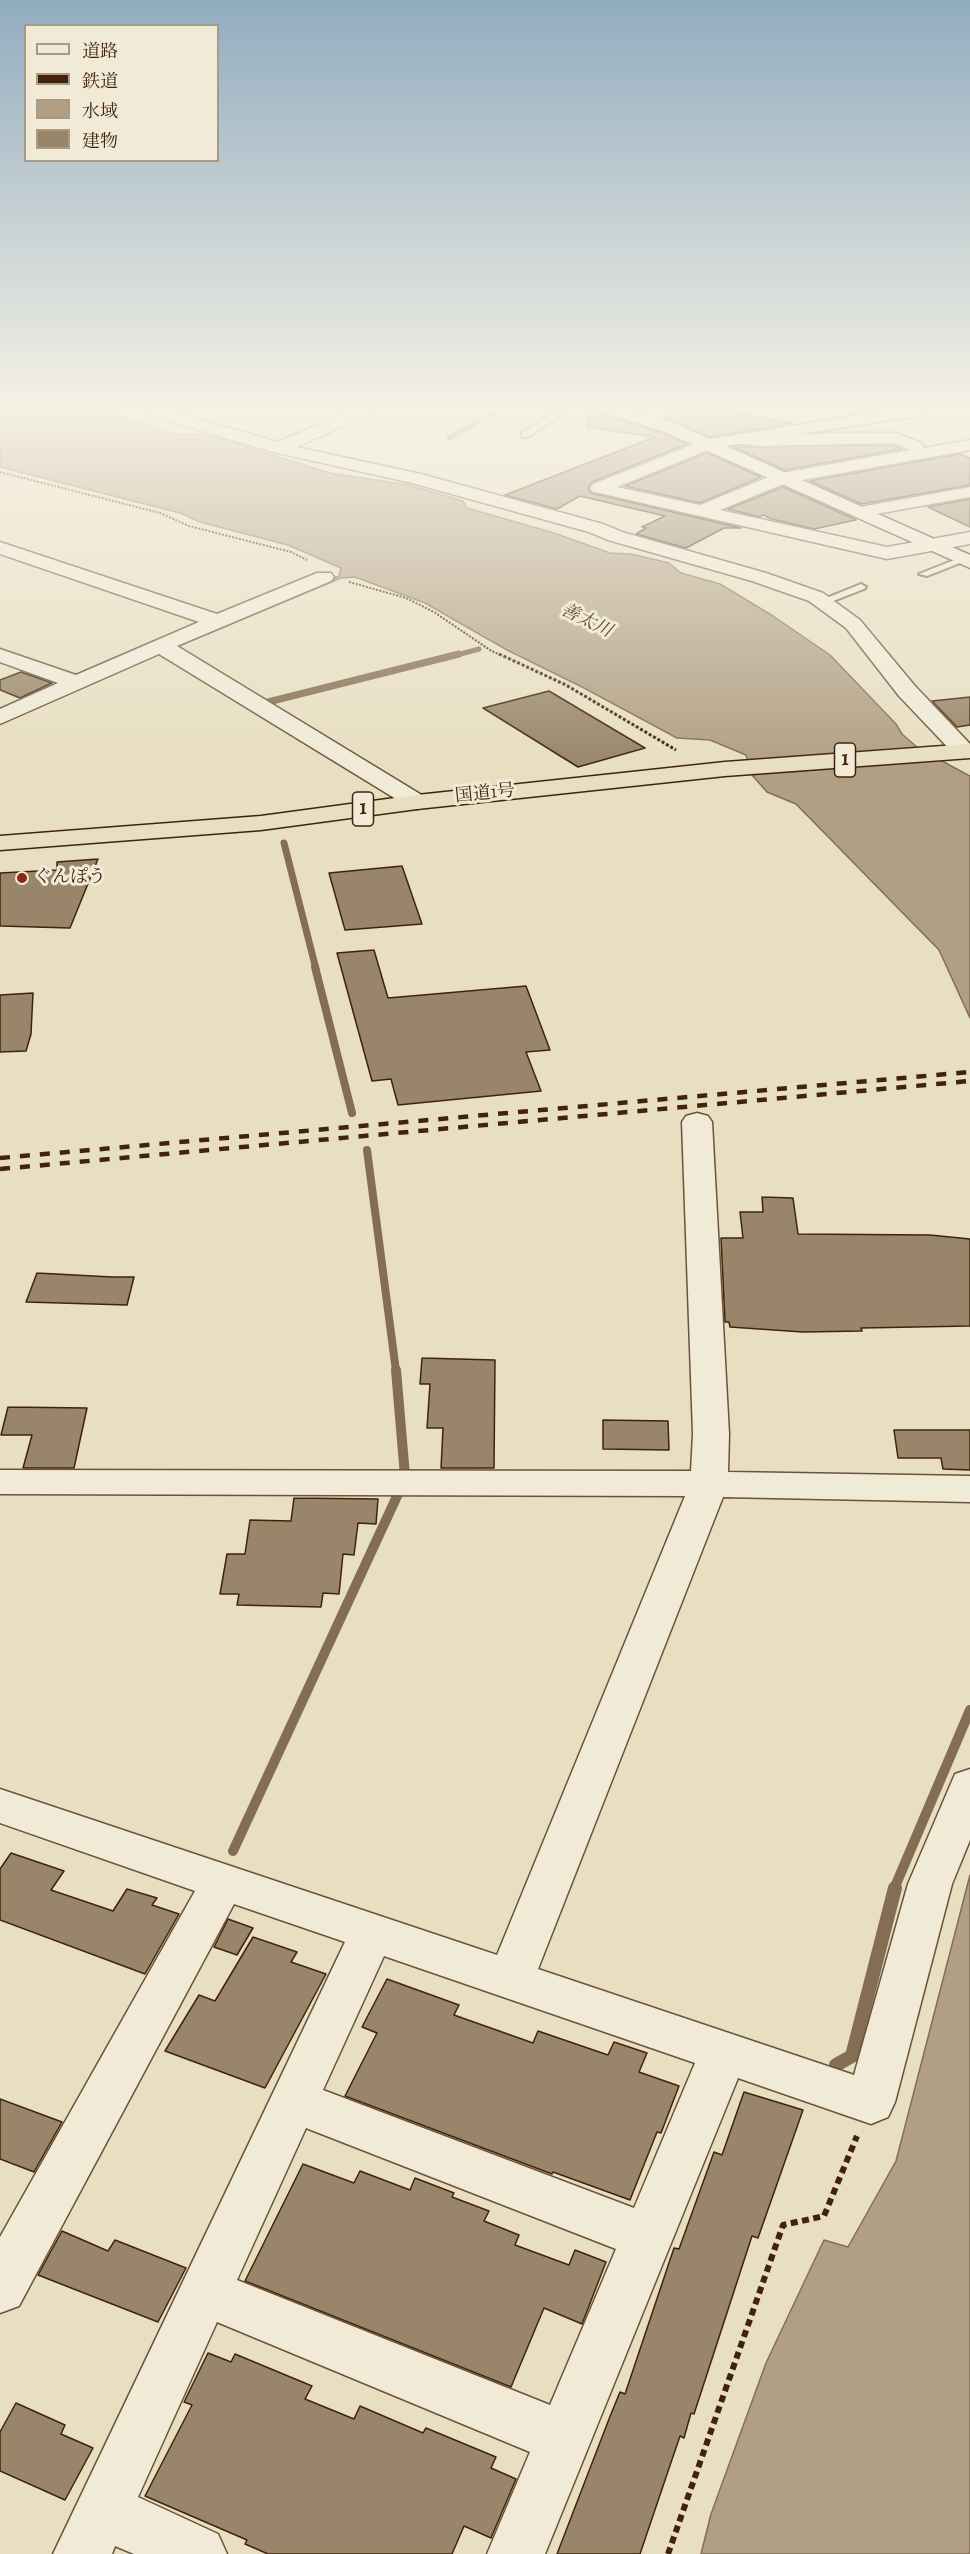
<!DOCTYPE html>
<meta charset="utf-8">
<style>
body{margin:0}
#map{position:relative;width:970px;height:2554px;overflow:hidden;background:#e8dfc2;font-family:Alegreya,"Noto Serif JP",serif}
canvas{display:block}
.legend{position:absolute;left:24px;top:24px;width:195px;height:138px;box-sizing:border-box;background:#f0ead7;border:2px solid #aa9a85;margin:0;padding:8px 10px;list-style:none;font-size:18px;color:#42230a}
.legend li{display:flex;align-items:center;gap:12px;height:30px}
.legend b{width:30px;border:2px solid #aa9a85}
</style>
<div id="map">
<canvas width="970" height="2554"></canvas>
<ul class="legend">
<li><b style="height:8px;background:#f0ead7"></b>道路</li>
<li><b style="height:8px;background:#42230a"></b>鉄道</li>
<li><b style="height:16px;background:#b09f83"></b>水域</li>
<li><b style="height:16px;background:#98856a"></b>建物</li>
</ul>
</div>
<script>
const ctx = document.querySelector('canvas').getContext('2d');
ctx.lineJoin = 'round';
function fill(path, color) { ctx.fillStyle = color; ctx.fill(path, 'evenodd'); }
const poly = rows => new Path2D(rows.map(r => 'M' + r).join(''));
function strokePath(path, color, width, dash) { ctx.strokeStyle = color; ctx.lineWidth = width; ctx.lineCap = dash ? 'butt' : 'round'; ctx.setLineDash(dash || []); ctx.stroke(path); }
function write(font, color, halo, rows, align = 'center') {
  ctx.font = font + ' Alegreya,"Noto Serif JP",serif'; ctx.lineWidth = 6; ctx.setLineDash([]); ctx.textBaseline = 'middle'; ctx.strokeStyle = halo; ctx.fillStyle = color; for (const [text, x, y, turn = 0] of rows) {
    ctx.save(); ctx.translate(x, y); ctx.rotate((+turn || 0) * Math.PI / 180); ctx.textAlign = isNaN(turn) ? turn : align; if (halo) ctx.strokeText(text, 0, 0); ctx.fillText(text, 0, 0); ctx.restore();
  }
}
const water = poly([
 [0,411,107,411,172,434,199,434,224,440,330,473,408,485,463,501,467,508,554,533,610,553,631,554,669,563,681,573,720,584,773,616,830,655,896,724,902,734,918,748,970,776,970,1018,939,950,796,804,767,792,752,775,746,755,710,740,677,738,584,688,507,650,425,603,355,577,341,578,173,648,339,576,341,568,288,545,200,522,180,513,0,467,0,411],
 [970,1875,970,2554,701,2554,711,2514,766,2363,824,2240,848,2247,896,2161,970,1875]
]);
fill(water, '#b09f83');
strokePath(water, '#846d53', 1.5);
strokePath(poly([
 [635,411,646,414],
 [173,414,181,411],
 [664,419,720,439],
 [449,438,497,411],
 [453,656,479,649]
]), '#846d53', 5);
strokePath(poly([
 [268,702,459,654],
 [284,843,316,969]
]), '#846d53', 7);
strokePath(poly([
 [315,967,352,1113],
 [367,1150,396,1371]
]), '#846d53', 8);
strokePath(poly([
 [396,1370,405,1476],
 [233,1851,398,1494],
 [894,1889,970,1710]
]), '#846d53', 10);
strokePath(poly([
 [836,2065,852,2056,895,1888]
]), '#846d53', 14);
const building = poly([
 [588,411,605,411,608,416,664,434,687,444,592,482,588,488,591,493,741,528,724,528,686,548,636,534,646,528,642,527,665,516,580,496,557,509,505,495,655,437,587,427,588,411],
 [676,411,729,411,792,423,709,437,666,418,676,411],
 [893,445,902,449,785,470,734,447,893,445],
 [707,453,761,477,700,503,625,486,707,453],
 [960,454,970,458,970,485,862,504,810,481,960,454],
 [783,487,856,520,814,529,772,519,763,515,760,517,728,509,783,487],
 [970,499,970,527,928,507,970,499],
 [21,672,52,683,20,698,0,690,0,680,21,672],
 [549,691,645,748,578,767,483,708,549,691],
 [970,697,970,725,957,727,932,701,970,697],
 [98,859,70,928,0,926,0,873,57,870,57,862,98,859],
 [402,866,422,924,345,930,329,873,402,866],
 [374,950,388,998,526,986,550,1050,526,1052,541,1091,398,1105,391,1079,372,1081,337,953,374,950],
 [33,993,31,1034,26,1051,0,1052,0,995,33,993],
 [762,1197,793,1198,798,1234,930,1235,970,1239,970,1326,861,1328,862,1331,803,1332,730,1327,729,1322,725,1322,721,1238,743,1238,740,1212,763,1212,762,1197],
 [37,1273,112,1277,134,1277,127,1305,26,1302,37,1273],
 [422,1358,495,1360,494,1468,441,1468,443,1428,427,1428,430,1384,420,1384,422,1358],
 [8,1407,87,1408,74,1468,23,1468,32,1435,1,1435,8,1407],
 [603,1420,668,1421,669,1450,603,1449,603,1420],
 [894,1430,970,1430,970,1470,943,1469,941,1458,898,1458,894,1430],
 [294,1498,378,1499,376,1524,358,1523,354,1555,343,1554,339,1594,323,1593,321,1607,237,1605,239,1594,220,1594,227,1554,245,1554,250,1520,291,1521,294,1498],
 [11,1853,64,1871,51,1890,113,1911,127,1889,157,1898,152,1905,179,1914,145,1974,0,1920,0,1869,11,1853],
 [228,1919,253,1928,237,1955,214,1947,228,1919],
 [253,1937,297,1952,291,1962,326,1974,265,2088,165,2051,199,1995,215,2001,253,1937],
 [387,1979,459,2005,454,2015,533,2043,538,2031,608,2055,614,2042,647,2053,639,2072,679,2086,661,2133,657,2132,630,2200,553,2172,552,2174,345,2096,377,2033,362,2027,387,1979],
 [744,2092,803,2110,758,2238,752,2236,694,2414,691,2413,684,2438,680,2436,640,2554,557,2554,609,2419,620,2392,625,2394,674,2248,679,2249,714,2152,722,2155,744,2092],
 [0,2099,62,2122,34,2172,0,2159,0,2099],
 [303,2164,354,2183,360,2171,410,2190,415,2178,454,2193,452,2197,489,2211,484,2221,519,2235,515,2245,569,2265,575,2250,606,2262,582,2324,544,2308,511,2387,245,2281,303,2164],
 [62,2231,108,2251,115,2240,186,2268,158,2322,38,2275,62,2231],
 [208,2353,231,2362,235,2354,312,2386,305,2399,354,2419,360,2406,423,2433,426,2428,496,2457,491,2468,516,2479,491,2538,464,2526,452,2554,268,2554,245,2544,247,2540,145,2496,192,2405,184,2402,208,2353],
 [16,2403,65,2425,61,2434,93,2448,65,2500,0,2471,0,2432,16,2403]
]);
fill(building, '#98856a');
strokePath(building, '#42230a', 1.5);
const lane = poly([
 [556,411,566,411,528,437,522,437,522,433,556,411],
 [962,557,970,559,927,576,919,574,962,557],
 [861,584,866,587,864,589,828,603,819,601,861,584]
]);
const street = poly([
 [143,411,170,411,278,442,351,411,373,411,371,414,296,447,421,474,603,524,622,532,766,573,823,593,860,620,915,686,970,744,970,756,956,756,899,696,846,628,809,601,752,581,608,540,589,532,412,483,273,452,145,414,143,411],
 [652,411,674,411,652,424,640,424,638,420,640,416,652,411],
 [841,433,896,433,922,443,924,448,970,440,970,450,786,483,720,510,887,547,970,532,970,544,887,559,599,493,593,492,590,488,593,484,707,439,713,440,716,444,713,448,617,487,700,505,776,474,910,450,893,443,760,446,734,443,732,439,734,435,740,434,760,436,841,433],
 [970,487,970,497,860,517,854,516,851,512,854,508,860,507,970,487],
 [0,542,217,614,317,573,331,573,334,577,331,581,177,646,425,797,429,802,425,807,417,809,409,807,159,654,0,724,0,709,58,683,0,662,0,649,76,675,199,622,0,554,0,542],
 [697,1113,708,1116,712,1122,729,1434,728,1472,970,1476,970,1502,723,1497,538,1969,854,2075,908,1884,955,1774,970,1769,970,1840,952,1884,895,2102,888,2117,871,2124,738,2078,545,2554,487,2554,530,2452,217,2322,138,2497,218,2534,227,2554,134,2554,115,2546,112,2554,53,2554,345,1942,234,1904,19,2306,0,2313,0,2237,195,1891,0,1823,0,1789,497,1955,685,1496,0,1494,0,1470,691,1471,693,1434,682,1122,686,1116,697,1113],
 [384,1956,695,2063,634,2208,323,2090,384,1956],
 [306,2128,616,2249,550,2405,237,2280,306,2128]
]);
const secondary = poly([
 [607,411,633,411,677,424,709,439,884,411,925,411,917,416,726,446,970,555,970,568,665,432,609,414,607,411]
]);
const highway = poly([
 [970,744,970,758,725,776,417,809,261,830,0,850,0,836,261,816,417,795,725,762,970,744]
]);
strokePath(lane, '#6c5238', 4);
strokePath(street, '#6c5238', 3);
strokePath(secondary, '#42230a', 3);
strokePath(highway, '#42230a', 3);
strokePath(poly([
 [0,472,160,513,189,526,291,552,307,560],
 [349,582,406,598,434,612,490,650,502,656]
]), '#42230a', 2, [2, 1.5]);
strokePath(poly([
 [499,654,566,685,676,750]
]), '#42230a', 3, [3, 2]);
strokePath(poly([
 [668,2554,783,2225,824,2216,857,2136]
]), '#42230a', 6, [7, 4.5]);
fill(lane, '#f0ead7');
fill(street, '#f0ead7');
fill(secondary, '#f0ead7');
fill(highway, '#e8dfc2');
strokePath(poly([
 [0,1158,970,1072],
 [0,1169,970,1081]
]), '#42230a', 4.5, [10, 10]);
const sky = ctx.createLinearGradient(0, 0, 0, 769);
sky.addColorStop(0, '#91acc0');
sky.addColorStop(0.53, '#f5f1e4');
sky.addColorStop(1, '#f5f1e400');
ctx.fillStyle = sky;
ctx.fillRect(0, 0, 970, 769);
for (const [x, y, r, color] of [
 [22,878,6,"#8f2418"]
]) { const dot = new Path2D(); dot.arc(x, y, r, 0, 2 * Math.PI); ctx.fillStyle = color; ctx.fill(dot); strokePath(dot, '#f0ead7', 2); }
write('italic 18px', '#63482e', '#f0ead7', [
 ["善太川",586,621,26]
]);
write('18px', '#42230a', '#f0ead7', [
 ["国道1号",485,794,-6]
]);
write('18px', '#42230a', '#f0ead7', [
 ["ぐんぽう",34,878]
], 'left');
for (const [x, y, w] of [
 [845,760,21],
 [363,809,21]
]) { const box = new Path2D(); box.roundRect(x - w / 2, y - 17, w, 34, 4.5); ctx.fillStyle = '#f0ead7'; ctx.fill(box); strokePath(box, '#42230a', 1.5); }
write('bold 20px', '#42230a', null, [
 ["1",845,760],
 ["1",363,809]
]);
</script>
